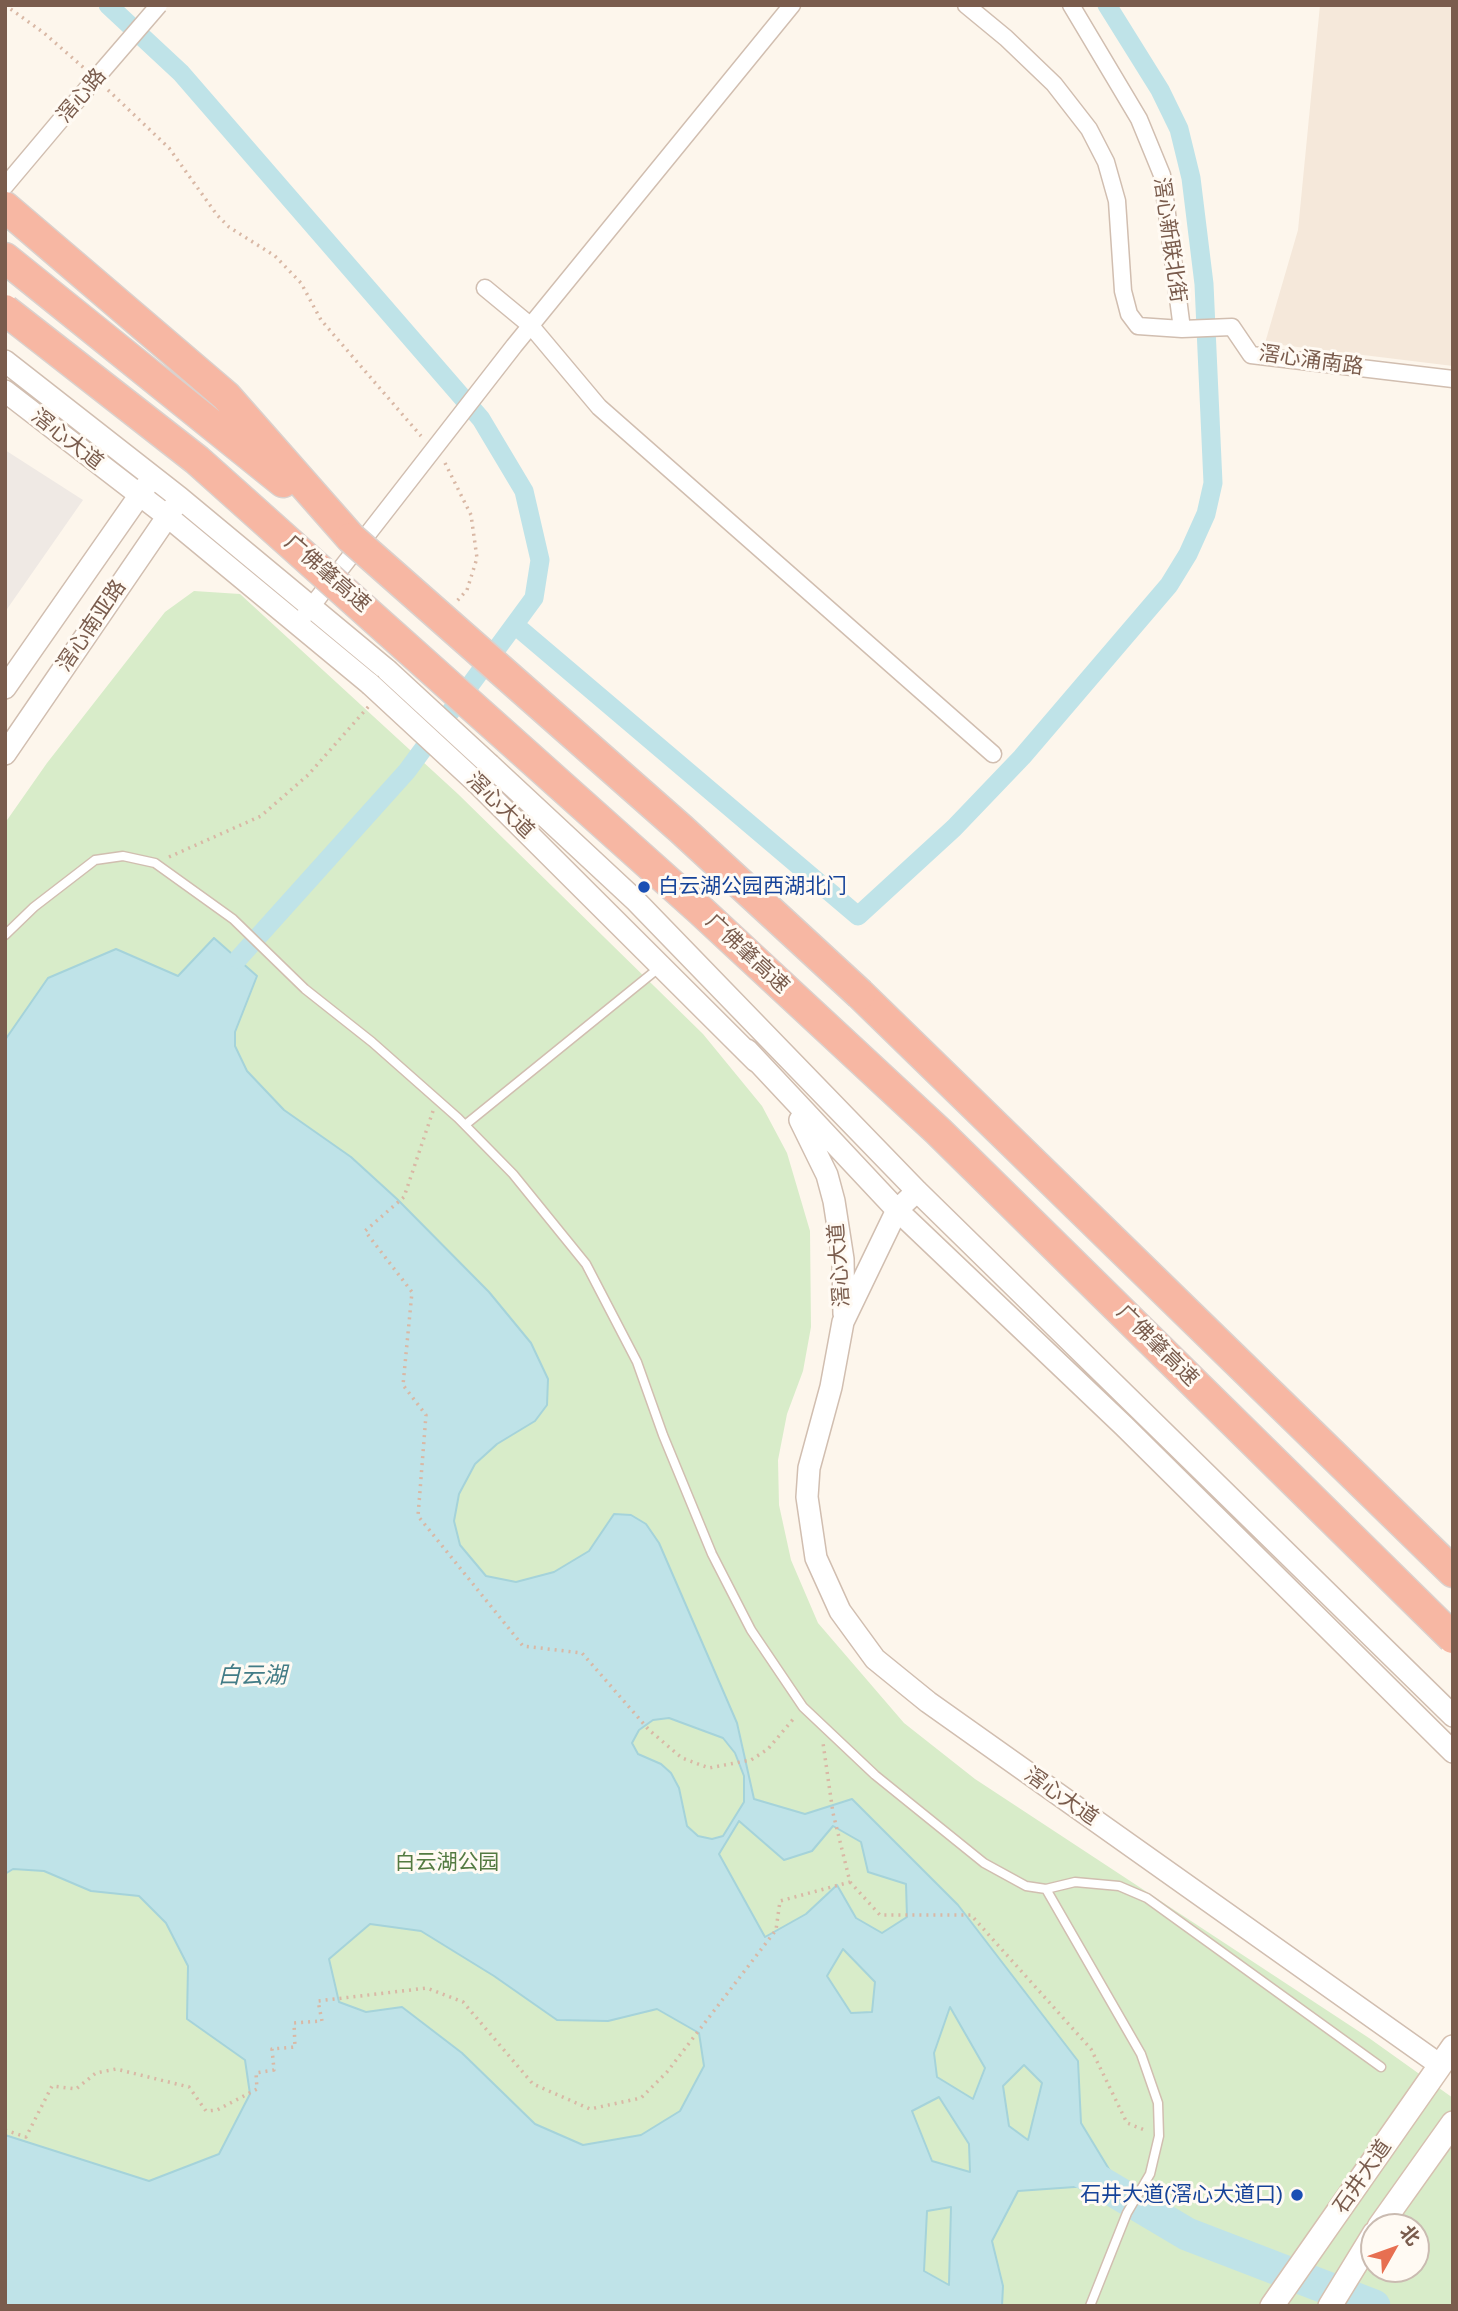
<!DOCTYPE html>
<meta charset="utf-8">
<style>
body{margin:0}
#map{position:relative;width:1458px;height:2311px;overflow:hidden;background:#fdf6ec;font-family:Helvetica,"Noto Sans SC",sans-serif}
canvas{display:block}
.frame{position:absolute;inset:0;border:7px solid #7a5c4d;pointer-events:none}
.north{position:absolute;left:1360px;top:2213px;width:70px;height:70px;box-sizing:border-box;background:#fffaf3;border:2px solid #cabbb1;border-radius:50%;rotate:50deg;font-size:19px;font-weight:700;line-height:28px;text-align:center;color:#7a5c4d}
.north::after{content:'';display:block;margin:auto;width:24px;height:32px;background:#e76f51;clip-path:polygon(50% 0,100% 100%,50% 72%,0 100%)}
</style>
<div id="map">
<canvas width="1458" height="2311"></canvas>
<div class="frame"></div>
<div class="north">北</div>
</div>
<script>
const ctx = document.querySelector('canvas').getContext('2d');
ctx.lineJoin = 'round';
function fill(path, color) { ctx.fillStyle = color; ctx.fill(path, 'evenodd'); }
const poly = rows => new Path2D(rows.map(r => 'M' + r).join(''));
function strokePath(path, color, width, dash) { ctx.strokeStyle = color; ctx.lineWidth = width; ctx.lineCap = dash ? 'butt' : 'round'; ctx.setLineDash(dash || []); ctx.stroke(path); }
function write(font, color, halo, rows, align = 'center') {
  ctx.font = font + ' Helvetica,"Noto Sans SC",sans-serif'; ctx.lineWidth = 6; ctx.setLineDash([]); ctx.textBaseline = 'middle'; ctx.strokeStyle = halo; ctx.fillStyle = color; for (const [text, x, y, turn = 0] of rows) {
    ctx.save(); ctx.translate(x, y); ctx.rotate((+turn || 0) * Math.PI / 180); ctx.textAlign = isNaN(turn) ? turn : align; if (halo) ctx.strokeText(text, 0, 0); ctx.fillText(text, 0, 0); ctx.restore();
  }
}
fill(poly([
 [1320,5,1453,5,1453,366,1265,343,1298,230]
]), '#f5e8da');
fill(poly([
 [5,450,83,500,5,612]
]), '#efe9e4');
fill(poly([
 [194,591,240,594,458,794,703,1034,762,1106,787,1153,810,1231,811,1327,803,1371,787,1414,778,1460,779,1505,791,1560,818,1623,904,1723,975,1779,1369,2038,1453,2098,1453,2306,5,2306,5,823,47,763,165,612],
 [1374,2227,1416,2227,1416,2269,1374,2269]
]), '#d8ecc9');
const water = poly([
 [214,938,257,976,235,1032,235,1046,247,1071,284,1110,351,1157,397,1199,489,1292,531,1343,548,1379,547,1405,535,1421,497,1444,475,1464,459,1494,454,1521,460,1545,486,1576,516,1582,554,1572,589,1551,614,1514,631,1515,646,1524,659,1543,737,1723,754,1799,805,1814,852,1799,958,1905,1078,2061,1081,2123,1115,2179,1103,2185,1018,2191,992,2241,1003,2286,1002,2306,5,2306,5,2135,149,2181,219,2154,250,2094,245,2060,187,2019,188,1966,166,1923,139,1896,91,1891,44,1871,13,1869,5,1874,5,1040,48,978,116,949,178,976,214,938],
 [669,1718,723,1738,735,1753,744,1776,744,1802,723,1836,712,1839,698,1836,687,1826,679,1788,671,1773,661,1764,638,1754,632,1743,639,1730,653,1720,669,1718],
 [739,1821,784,1860,812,1851,833,1826,861,1842,868,1872,906,1884,907,1917,882,1933,856,1918,837,1885,806,1914,765,1937,719,1854,739,1821],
 [370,1924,421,1931,494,1976,557,2020,608,2021,657,2009,699,2033,704,2066,680,2111,641,2135,583,2145,535,2124,462,2053,402,2007,366,2012,339,2002,329,1959,370,1924],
 [843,1949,875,1982,872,2012,851,2013,827,1976,843,1949],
 [950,2007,985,2068,973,2099,937,2077,934,2053,950,2007],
 [1024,2065,1042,2083,1028,2140,1009,2126,1003,2086,1024,2065],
 [939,2097,969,2144,970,2172,932,2161,912,2111,939,2097],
 [951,2207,949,2284,949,2285,924,2271,927,2211,951,2207]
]);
fill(water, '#bfe3e8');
strokePath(water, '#a5d3da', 2);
strokePath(poly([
 [108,5,181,73,481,419,524,491,540,560,534,598,407,771,238,959],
 [515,625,858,916,954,828,1022,757,1169,585,1188,554,1206,514,1213,483,1204,284,1191,178,1179,129,1160,90,1107,5]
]), '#bfe3e8', 19);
strokePath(poly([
 [1076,2168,1187,2234,1374,2306]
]), '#bfe3e8', 33);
const service = poly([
 [5,935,34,907,95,860,123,856,155,863,233,919,305,989,372,1042,458,1118,513,1174,586,1264,637,1362,663,1435,712,1554,751,1630,803,1707,875,1775,984,1863,1026,1886,1046,1889,1075,1882,1119,1886,1147,1898,1381,2067],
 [465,1125,660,967],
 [1046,1889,1141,2054,1158,2103,1159,2136,1150,2174,1127,2213,1090,2306]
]);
const minor = poly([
 [966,5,1006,38,1054,84,1089,129,1106,162,1117,201,1123,291,1129,314,1138,326,1182,329,1232,327,1251,355,1453,379],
 [1071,5,1139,119,1162,175,1182,329],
 [5,186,90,85],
 [485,288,531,326,599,407,993,754],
 [304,616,514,346,792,5]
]);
const tertiary = poly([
 [5,361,180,498,387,670],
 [5,391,167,516,370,684],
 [5,688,146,486],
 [5,754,174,507],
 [490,765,635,900,917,1191,1453,1716],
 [477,783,756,1061],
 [747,1050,897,1210,1124,1426,1453,1752],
 [800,1120,827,1175,834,1201,843,1259,844,1314],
 [917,1191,897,1210,843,1322,831,1387,809,1468,807,1497,816,1558,840,1611,875,1659,928,1702,1440,2065]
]);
const secondary = poly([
 [1379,2227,1453,2123],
 [1272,2306,1453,2047],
 [1330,2306,1374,2234]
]);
const motorway = poly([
 [5,207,226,396,351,538],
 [5,258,283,482],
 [860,994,1453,1572]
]);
strokePath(service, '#d1beb0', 11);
strokePath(minor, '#d1beb0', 19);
strokePath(tertiary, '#d1beb0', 24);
strokePath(secondary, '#d6c0b0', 26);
strokePath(motorway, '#dad1cd', 33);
strokePath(poly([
 [5,5,44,33,84,68],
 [108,90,169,148,217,215,229,227,275,256,301,283,321,320,421,436],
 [445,463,471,515,477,558,467,590,457,601],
 [169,857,261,816,308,775,369,706],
 [433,1111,404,1197,365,1231,412,1292,403,1385,426,1415,418,1516,523,1646,582,1653,649,1730,682,1758,709,1768,751,1760,768,1749,795,1717],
 [850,1882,880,1915,971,1915,1091,2049,1127,2123,1147,2131],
 [5,2130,26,2137,52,2086,76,2089,96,2073,116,2069,189,2087,206,2111,217,2110,257,2089,256,2073,274,2070,272,2049,295,2047,294,2023,322,2021,318,2001,427,1988,463,2002,533,2084,590,2109,641,2098,667,2072,776,1930,780,1901,850,1882,833,1813,823,1743]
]), '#d9b8a5', 3.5, [2, 5]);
strokePath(service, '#fff', 8);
strokePath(minor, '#fff', 16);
strokePath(tertiary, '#fff', 21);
strokePath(secondary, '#fff', 23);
strokePath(motorway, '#f7b7a3', 30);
const minorBridge = poly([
 [90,85,159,5]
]);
const tertiaryBridge = poly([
 [387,670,490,765],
 [370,684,477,783]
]);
const motorwayBridge = poly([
 [5,310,197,460,700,910,938,1131,1453,1638],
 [351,538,681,829,860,994]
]);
strokePath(minorBridge, '#d1beb0', 19, []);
strokePath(tertiaryBridge, '#d1beb0', 24, []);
strokePath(motorwayBridge, '#dad1cd', 33, []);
strokePath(minorBridge, '#fff', 16);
strokePath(tertiaryBridge, '#fff', 21);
strokePath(motorwayBridge, '#f7b7a3', 30);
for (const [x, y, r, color] of [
 [644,887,7,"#1a4fb4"],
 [1297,2195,7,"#1a4fb4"]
]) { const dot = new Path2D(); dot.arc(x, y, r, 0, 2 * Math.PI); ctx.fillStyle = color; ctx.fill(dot); strokePath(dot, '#fffaf3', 2.5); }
write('21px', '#7a5c4d', '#fffaf3', [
 ["滘心路",82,96,-50],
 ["滘心新联北街",1169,240,82],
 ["滘心涌南路",1311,361,8],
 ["滘心大道",67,440,38],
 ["广佛肇高速",327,574,41],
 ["滘心南亚路",92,626,-56],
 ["滘心大道",500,806,44],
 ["广佛肇高速",747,954,43],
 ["滘心大道",840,1265,-94],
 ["广佛肇高速",1157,1346,45],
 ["滘心大道",1061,1797,35],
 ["石井大道",1363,2177,-55]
]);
write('21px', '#164399', '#fffaf3', [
 ["白云湖公园西湖北门",658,887],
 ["石井大道(滘心大道口)",1283,2195,"right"]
], 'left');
write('21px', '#537a41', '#fffaf3', [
 ["白云湖公园",447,1863]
]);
write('italic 23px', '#437c86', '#fffaf3', [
 ["白云湖",252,1677]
]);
</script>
